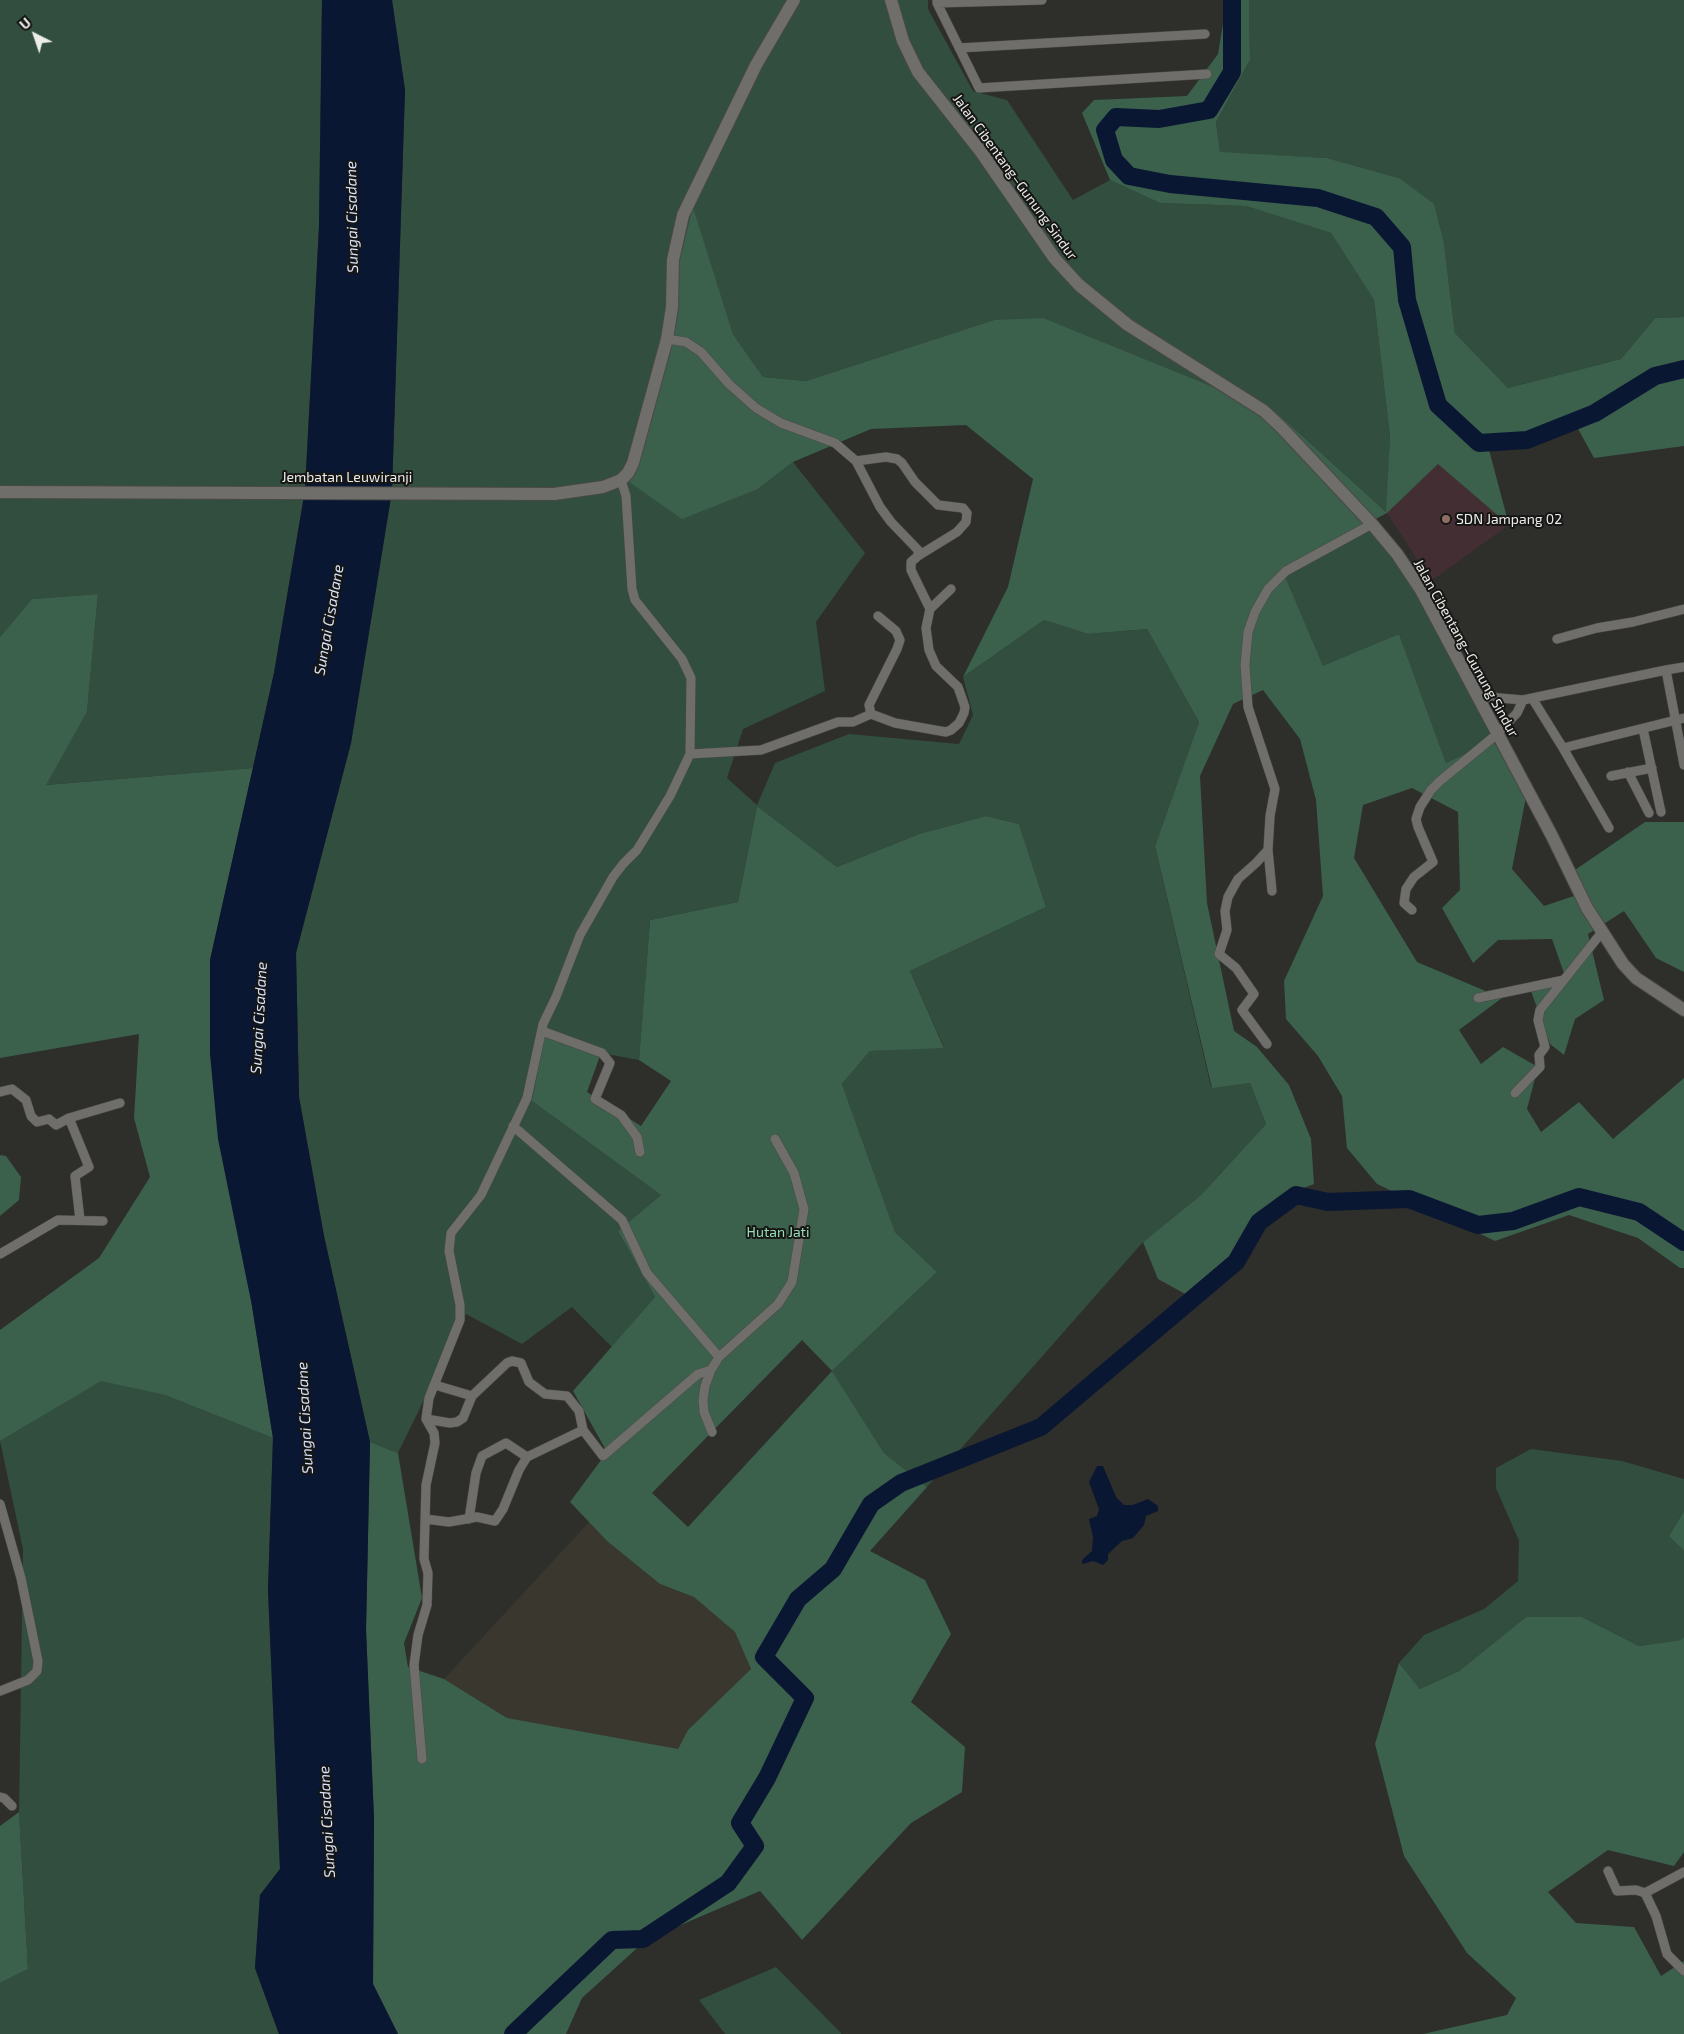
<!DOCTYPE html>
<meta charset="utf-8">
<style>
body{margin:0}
#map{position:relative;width:1684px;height:2034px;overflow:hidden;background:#2e2e2b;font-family:"Exo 2",sans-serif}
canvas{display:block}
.north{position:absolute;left:10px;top:10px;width:50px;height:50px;-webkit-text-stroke:4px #161615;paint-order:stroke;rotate:319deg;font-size:14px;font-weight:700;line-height:20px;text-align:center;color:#ececea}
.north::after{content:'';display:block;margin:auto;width:18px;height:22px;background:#ececea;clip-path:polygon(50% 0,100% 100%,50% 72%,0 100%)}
</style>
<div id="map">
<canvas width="1684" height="2034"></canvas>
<div class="north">U</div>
</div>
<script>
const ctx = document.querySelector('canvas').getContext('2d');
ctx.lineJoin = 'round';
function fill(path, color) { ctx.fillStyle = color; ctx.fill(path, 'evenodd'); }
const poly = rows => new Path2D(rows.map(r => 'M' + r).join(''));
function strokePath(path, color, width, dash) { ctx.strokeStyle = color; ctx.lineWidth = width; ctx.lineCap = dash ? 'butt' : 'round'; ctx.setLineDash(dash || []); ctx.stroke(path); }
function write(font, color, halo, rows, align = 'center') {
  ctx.font = font + ' "Exo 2",sans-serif'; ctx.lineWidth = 4; ctx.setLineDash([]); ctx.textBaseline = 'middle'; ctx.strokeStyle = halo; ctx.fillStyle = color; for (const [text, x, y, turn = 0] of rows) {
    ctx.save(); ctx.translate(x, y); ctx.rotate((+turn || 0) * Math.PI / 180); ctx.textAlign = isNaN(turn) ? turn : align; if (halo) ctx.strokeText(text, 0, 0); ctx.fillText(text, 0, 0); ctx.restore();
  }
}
fill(poly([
 [589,1522,607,1541,660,1584,694,1597,735,1632,751,1669,688,1730,678,1750,507,1718,444,1679]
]), '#3a372f');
fill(poly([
 [1438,464,1509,525,1431,581,1387,513]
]), '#432f33');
fill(poly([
 [0,0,322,0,319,227,305,490,274,673,253,768,45,785,87,712,98,594,32,599,0,637],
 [392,0,928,0,928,9,973,91,1007,100,1073,200,1110,180,1160,203,1246,206,1331,233,1374,300,1390,437,1387,513,1277,413,994,320,806,381,763,377,733,334,693,208,758,489,793,462,865,553,816,622,825,691,743,729,727,778,757,805,775,763,849,734,959,744,973,715,963,677,1044,620,1088,634,1147,629,1199,722,1155,846,1211,1087,1250,1083,1266,1124,1201,1195,1143,1242,927,1487,884,1453,832,1371,937,1272,895,1232,842,1084,870,1051,944,1047,910,971,1046,907,1019,824,986,816,919,834,837,867,757,806,738,902,650,920,639,1060,601,1053,532,1101,661,1195,618,1231,655,1297,612,1347,572,1307,522,1344,466,1314,398,1453,370,1442,324,1236,299,1097,296,953,351,743,392,491,405,90],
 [1249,0,1684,0,1684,317,1655,318,1621,359,1508,388,1455,333,1444,244,1399,178,1327,158,1220,153,1216,122,1250,60],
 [1370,528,1422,601,1493,740,1446,763,1399,634,1323,667,1282,569],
 [100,1380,165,1395,273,1438,268,1590,280,1869,260,1895,255,1968,279,2034,0,2034,0,1983,28,1969,19,1812,23,1549,0,1441],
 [1531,1449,1622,1461,1684,1479,1684,1511,1669,1536,1684,1551,1684,1637,1682,1640,1639,1646,1582,1617,1526,1617,1459,1671,1420,1689,1399,1663,1424,1635,1484,1609,1518,1581,1519,1541,1496,1488,1496,1468],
 [776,1967,841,2033,841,2034,725,2034,699,2000]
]), '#314e3e');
fill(poly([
 [1227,0,1249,0,1250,60,1216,122,1220,152,1327,158,1399,178,1434,204,1444,244,1455,333,1508,388,1621,359,1655,318,1684,317,1684,446,1594,458,1571,416,1488,446,1509,525,1438,464,1387,513,1282,569,1323,666,1399,634,1446,763,1493,740,1526,797,1512,869,1544,906,1577,895,1572,872,1645,822,1684,822,1684,972,1656,958,1624,911,1588,934,1604,1000,1575,1019,1564,1055,1550,1044,1531,991,1566,979,1552,939,1498,940,1473,963,1442,908,1460,890,1458,812,1412,788,1363,805,1354,858,1417,962,1502,998,1459,1030,1481,1064,1503,1047,1538,1067,1527,1109,1541,1132,1579,1102,1613,1139,1684,1078,1684,1268,1680,1268,1638,1238,1569,1215,1495,1241,1377,1184,1347,1148,1342,1096,1318,1056,1286,1019,1284,981,1323,896,1316,800,1300,739,1263,690,1233,704,1200,776,1207,903,1234,1031,1257,1047,1289,1085,1311,1139,1314,1184,1286,1195,1232,1275,1198,1301,1158,1279,1143,1242,1201,1195,1266,1124,1250,1083,1212,1088,1155,846,1199,722,1147,629,1088,634,1044,620,963,677,1008,587,1033,479,966,425,871,429,793,462,758,489,682,519,625,479,693,207,733,334,763,377,806,381,994,320,1043,318,1277,413,1386,512,1390,437,1374,300,1331,233,1246,206,1160,203,1110,180,1082,113,1094,100,1187,96,1218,54],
 [98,594,87,712,46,785,253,768,210,960,252,1306,273,1438,165,1395,101,1381,0,1441,0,1330,99,1258,150,1177,134,1118,139,1034,0,1058,0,637,32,599],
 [757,806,837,867,919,834,986,816,1019,824,1046,907,910,971,944,1048,870,1051,842,1084,895,1232,937,1272,832,1371,884,1453,927,1487,870,1551,925,1580,951,1634,911,1702,965,1747,962,1792,911,1823,802,1940,760,1891,646,1940,582,1998,566,2034,398,2034,373,1984,374,1819,366,1630,370,1442,398,1453,422,1598,404,1643,408,1667,444,1679,507,1718,678,1749,688,1730,751,1669,735,1632,694,1597,660,1584,607,1541,570,1502,607,1452,573,1391,655,1297,618,1231,661,1195,532,1101,546,1031,601,1053,587,1092,641,1126,671,1081,639,1060,650,920,738,902],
 [802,1340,832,1371,688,1527,652,1493],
 [0,1155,6,1156,21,1177,19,1200,0,1216],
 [1684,1511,1684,1551,1669,1536],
 [1526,1617,1582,1617,1639,1646,1681,1640,1684,1637,1684,1852,1674,1866,1608,1850,1548,1892,1576,1923,1634,1927,1661,1976,1684,1961,1684,2034,1423,2034,1507,2015,1516,1998,1467,1953,1404,1856,1375,1744,1399,1663,1420,1689,1459,1671],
 [19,1812,28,1969,0,1983,0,1826]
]), '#3b614c');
fill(poly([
 [322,0,392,0,405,90,392,491,351,743,296,953,299,1097,324,1236,370,1442,366,1630,374,1819,373,1984,398,2034,279,2034,255,1968,260,1895,280,1869,268,1590,273,1438,252,1306,218,1139,210,1054,210,960,274,673,305,490,319,227],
 [1097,1466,1103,1466,1116,1497,1124,1505,1133,1505,1148,1499,1158,1506,1158,1511,1146,1516,1144,1525,1133,1538,1122,1541,1108,1554,1108,1560,1103,1565,1093,1561,1082,1564,1082,1560,1092,1551,1093,1537,1089,1519,1097,1516,1099,1509,1089,1482]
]), '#0a1732');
strokePath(poly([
 [1232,0,1232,72,1209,110,1159,119,1116,117,1105,130,1114,160,1129,176,1170,184,1318,198,1376,217,1402,247,1407,300,1438,405,1479,443,1527,440,1595,413,1655,376,1684,369],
 [513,2034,612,1940,643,1939,728,1883,755,1846,740,1823,767,1778,805,1698,764,1657,798,1599,833,1569,871,1504,901,1483,1041,1427,1236,1262,1259,1222,1296,1195,1328,1202,1409,1199,1478,1225,1513,1221,1579,1197,1639,1212,1684,1242]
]), '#0a1732', 18);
const street = poly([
 [937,0,937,3,1042,0],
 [937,3,979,88,1207,74],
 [959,48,1205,34],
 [667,339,686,342,701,352,729,384,756,408,781,423,835,443,856,461,880,507,891,522,918,550,918,556,911,562,911,570,930,609,926,628,929,650,936,666,958,687,965,707,964,713,959,723,951,730,946,732,895,723,871,714,853,722,838,722,761,750,690,754],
 [856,461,886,457,897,459,902,463,915,482,938,505,963,508,967,513,966,522,957,532,918,556],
 [930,609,951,589],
 [1557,639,1597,628,1633,622,1684,609],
 [1684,667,1666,670,1684,765],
 [1476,696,1523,700,1666,670],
 [1532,698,1563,748,1684,718],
 [871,714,869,705,897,649,900,640,896,631,878,616],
 [1643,729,1661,812],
 [1563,748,1609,828],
 [1628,772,1649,813],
 [1611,776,1652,768],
 [1272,891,1268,850,1270,816,1275,789,1248,707,1245,665,1248,632,1255,612,1268,589,1286,571,1372,524],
 [1412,910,1404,903,1406,889,1414,877,1433,862,1418,827,1416,819,1420,807,1431,790,1440,781,1496,735,1517,713,1523,700],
 [1478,998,1564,980],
 [542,1031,602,1053,610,1063,595,1099,621,1115,637,1137,640,1152],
 [1267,1044,1242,1010,1254,994,1236,968,1219,954,1227,930,1225,911,1228,897,1238,879,1256,863,1268,850],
 [0,1092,12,1089,26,1100,31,1116,37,1122,49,1119,56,1125,69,1118],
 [1515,1093,1540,1067,1539,1055,1545,1047,1538,1020,1540,1010,1602,932],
 [513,1126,622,1220,647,1273,719,1357],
 [80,1220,75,1176,89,1167,69,1118,120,1103],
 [0,1254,58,1220,103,1221],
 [435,1385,472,1396,507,1363,512,1361,521,1363,529,1382,545,1394,567,1396,579,1411,583,1430],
 [426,1419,450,1423,457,1422,463,1418,472,1396],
 [712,1432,704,1412,703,1400,705,1386,711,1370,719,1357,778,1304,792,1282,804,1209,794,1173,775,1139],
 [0,1504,21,1578,38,1661,37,1671,28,1680,0,1691],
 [425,1519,449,1522,477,1517,495,1521,503,1509,519,1470,527,1457,583,1430,603,1456,698,1374,711,1370],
 [469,1519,476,1473,482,1456,506,1443,527,1457],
 [422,1759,414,1665,418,1635,427,1605,428,1573,424,1559,426,1485,435,1443,434,1433,426,1419,429,1398,460,1320,460,1305,449,1251,451,1233,481,1195,527,1098,543,1024,556,997,580,935,613,877,623,864,637,850,670,796,690,754,691,678,682,659,635,600,632,589,626,496,621,480],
 [0,1797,4,1798,12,1806],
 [1608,1871,1617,1891,1636,1890,1645,1893,1656,1916,1667,1954,1684,1971],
 [1645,1893,1684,1872]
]);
const secondary = poly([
 [891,0,903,41,918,72,981,152,1055,259,1079,285,1128,325,1264,411,1282,428,1372,524,1397,554,1421,590,1552,836,1587,908,1623,964,1636,978,1684,1010],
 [0,492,554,494,603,487,621,480,628,473,633,463,667,339,672,307,673,260,683,215,756,65,794,0]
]);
strokePath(street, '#4a4947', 10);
strokePath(secondary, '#4a4947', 14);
strokePath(street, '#6f6e6b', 9);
strokePath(secondary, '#6f6e6b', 12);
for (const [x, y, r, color] of [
 [1446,519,5,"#8d6e63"]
]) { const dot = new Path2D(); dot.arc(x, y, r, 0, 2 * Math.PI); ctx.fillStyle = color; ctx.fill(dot); strokePath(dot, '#161615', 2); }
write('14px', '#ececea', '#161615', [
 ["Jalan Cibentang–Gunung Sindur",1015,177,54],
 ["Jembatan Leuwiranji",347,477],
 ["Jalan Cibentang–Gunung Sindur",1466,648,61]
]);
write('14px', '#ececea', '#161615', [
 ["SDN Jampang 02",1456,519]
], 'left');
write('14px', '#99ddb6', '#161615', [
 ["Hutan Jati",778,1232]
]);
write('italic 15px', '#d8e4fc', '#161615', [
 ["Sungai Cisadane",352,217,-91],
 ["Sungai Cisadane",329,620,-80],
 ["Sungai Cisadane",259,1018,-87],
 ["Sungai Cisadane",305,1418,-93],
 ["Sungai Cisadane",327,1822,-93]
]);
</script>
